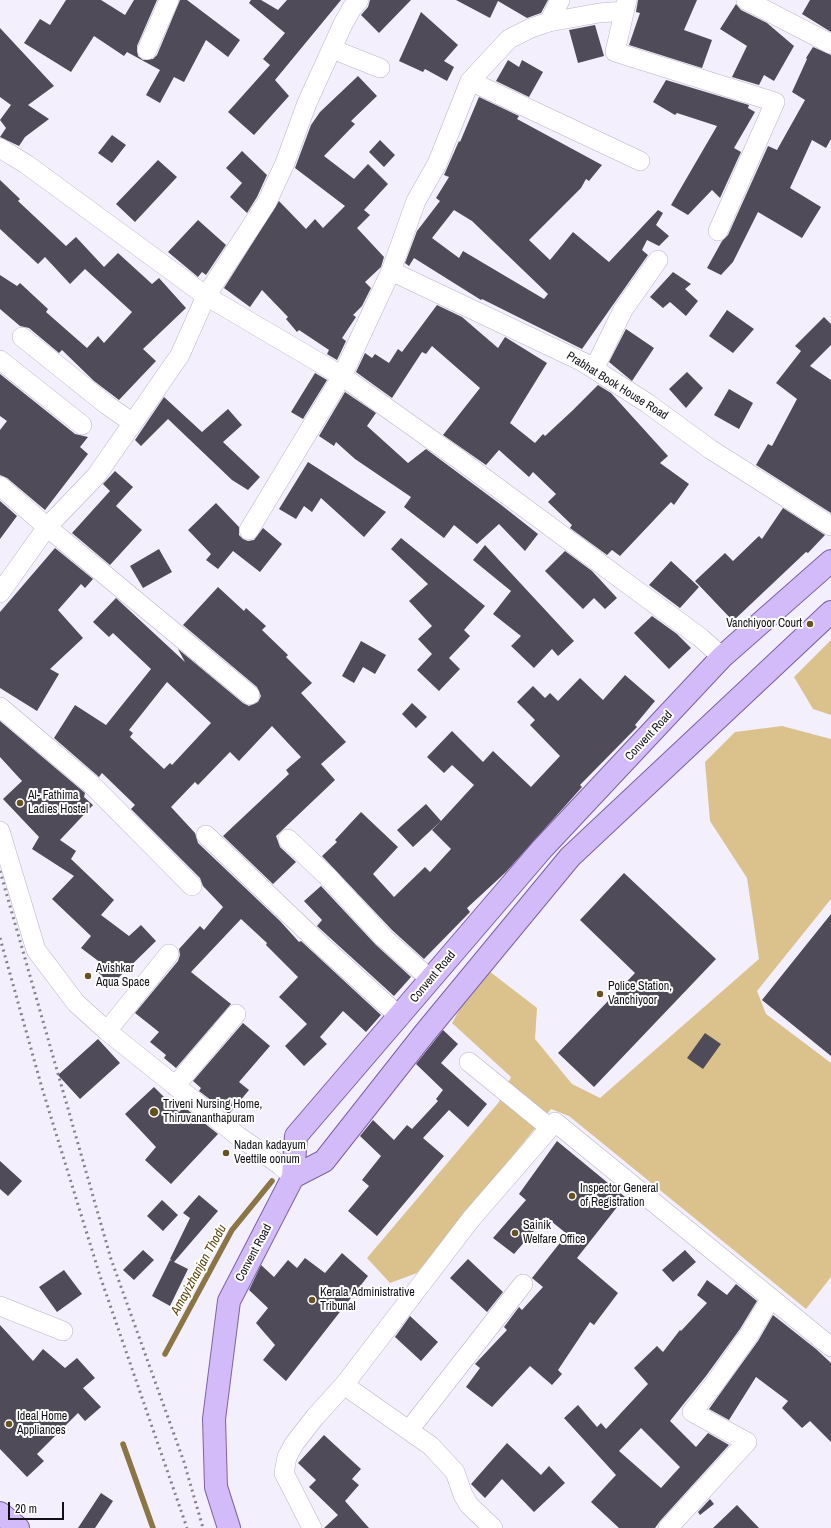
<!DOCTYPE html>
<style>
body{margin:0}
#map{position:relative;width:831px;height:1528px;overflow:hidden;background:#f3effd;font-family:"Archivo Narrow",sans-serif}
canvas{display:block}
.scale{position:absolute;left:8px;top:1502px;width:56px;height:18px;box-sizing:border-box;border:2px solid #121016;border-top:0;padding-left:5px;font-size:12px;line-height:14px;white-space:nowrap;color:#121016;-webkit-text-stroke:3px #fff;paint-order:stroke}
</style>
<div id="map">
<canvas width="831" height="1528"></canvas>
<div class="scale">20 m</div>
</div>
<script>
const ctx = document.querySelector('canvas').getContext('2d');
ctx.lineJoin = 'round';
function fill(path, color) { ctx.fillStyle = color; ctx.fill(path, 'evenodd'); }
const poly = rows => new Path2D(rows.map(r => 'M' + r).join(''));
function strokePath(path, color, width, dash) { ctx.strokeStyle = color; ctx.lineWidth = width; ctx.lineCap = dash ? 'butt' : 'round'; ctx.setLineDash(dash || []); ctx.stroke(path); }
function write(font, color, halo, rows, align = 'center') {
  ctx.font = font + ' "Archivo Narrow",sans-serif'; ctx.lineWidth = 4; ctx.setLineDash([]); ctx.textBaseline = 'middle'; ctx.strokeStyle = halo; ctx.fillStyle = color; for (const [text, x, y, turn = 0] of rows) {
    ctx.save(); ctx.translate(x, y); ctx.rotate((+turn || 0) * Math.PI / 180); ctx.textAlign = isNaN(turn) ? turn : align; if (halo) ctx.strokeText(text, 0, 0); ctx.fillText(text, 0, 0); ctx.restore();
  }
}
fill(poly([
 [831,640,831,715,813,709,794,677],
 [782,726,831,739,831,899,757,991,766,1014,831,1063,831,1277,806,1309,569,1116,551,1109,417,1273,390,1283,367,1258,499,1102,511,1077,452,1023,469,992,489,971,537,1008,535,1039,572,1084,600,1098,759,959,747,878,710,821,705,762,735,732]
]), '#dbc28d');
strokePath(poly([
 [165,1354,232,1230,272,1181],
 [123,1444,153,1528]
]), '#8b7545', 5.5);
fill(poly([
 [66,0,101,0,125,15,134,0,157,0,137,46,138,56,143,60,153,59,157,55,180,0,187,0,240,40,228,57,206,40,184,82,174,77,160,103,146,95,160,70,127,52,124,56,94,36,71,72,24,43,40,19,50,25],
 [251,0,261,0,278,10,287,0,341,0,275,80,289,96,254,135,228,112,270,65,263,59,285,33,249,3],
 [370,0,411,0,379,33,361,15,368,7],
 [456,0,548,0,541,13,527,18,498,1,490,18],
 [638,0,697,0,684,30,712,40,702,68,629,45,640,13,636,12],
 [810,0,831,0,831,32,802,14],
 [736,4,741,10,767,23,794,46,774,81,764,75,759,85,732,77,747,46,720,29],
 [421,12,458,45,444,61,454,67,447,81,425,69,423,72,399,61],
 [595,25,604,56,578,63,569,30],
 [0,28,54,86,28,105,49,119,25,137,19,146,0,137,6,128,0,120,11,105,0,97],
 [813,47,831,55,831,139,826,148,812,140,790,188,821,207,802,238,758,212,733,262,721,275,707,268,722,241,728,235,768,146,777,150,805,100,792,92,807,59,806,58],
 [508,60,519,67,522,60,543,72,529,97,496,81],
 [358,76,377,96,351,121,355,124,324,156,354,179,368,164,388,184,364,210,370,215,357,228,384,257,381,267,365,282,371,288,362,306,353,315,356,317,342,338,346,341,337,360,327,354,329,350,299,330,297,332,286,319,288,317,262,290,250,307,224,288,279,201,306,229,315,219,323,228,345,206,295,168,311,125,320,112],
 [666,80,749,105,748,108,755,112,734,148,741,152,720,198,712,190,688,215,671,205,717,126,677,113,675,115,653,102],
 [479,97,519,116,517,119,602,165,589,181,586,179,581,188,529,240,550,260,573,232,609,262,658,210,663,213,656,225,669,236,659,246,647,240,642,250,648,255,582,349,482,299,481,300,414,258,409,266,405,263,417,231,440,201,436,198,449,177,444,175,459,141,460,142],
 [454,210,472,221,548,294,544,299,463,251,459,258,432,238],
 [112,135,126,145,112,163,98,153],
 [380,140,395,155,384,167,369,152],
 [242,151,267,175,257,197,247,213,230,197,242,183,226,168],
 [158,160,177,177,135,222,116,204],
 [0,180,20,199,18,201,66,246,76,237,104,267,118,253,152,284,159,278,186,308,143,349,156,361,119,400,94,381,62,350,59,353,29,328,20,326,0,309,0,275,17,286,20,283,48,309,46,312,87,348,98,336,104,343,132,312,85,269,70,284,45,257,38,264,0,229],
 [198,220,226,245,206,275,202,272,198,277,168,252],
 [673,272,691,284,685,289,698,301,686,316,670,302,663,308,650,297],
 [437,305,462,317,498,348,505,337,547,363,510,423,535,443,543,434,545,436,572,411,598,385,611,393,668,456,660,463,689,484,674,505,671,502,620,556,612,550,607,555,570,528,572,525,548,502,556,494,533,472,529,477,499,450,486,465,443,435,480,388,432,346,426,354,422,352,392,398,356,372,365,353,372,358,375,354,389,363,398,349,402,352],
 [727,310,754,329,733,353,709,336],
 [824,317,831,324,831,345,810,366,831,380,831,513,756,465,768,444,772,446,797,399,776,383,801,351,795,346],
 [626,329,654,348,632,381,609,362],
 [687,372,703,388,686,408,669,389],
 [315,373,327,380,303,419,291,412],
 [0,374,75,434,88,437,80,447,88,454,45,510,7,478,0,475,0,430,7,421,0,416],
 [729,389,753,403,739,429,714,415],
 [345,392,376,413,367,426,408,463,426,449,500,504,538,534,525,551,499,524,477,544,454,525,444,538,404,507,411,497,355,459,336,442,334,446,319,436],
 [164,397,202,432,228,409,242,425,223,442,260,477,248,490,232,480,168,419,141,446,135,440],
 [308,462,386,512,364,537,321,498,312,512,304,506,296,519,279,509],
 [115,471,133,487,116,506,142,530,110,565,72,533,110,491,103,484],
 [0,501,17,516,0,539],
 [216,503,239,527,239,535,243,539,248,541,254,540,263,528,282,544,260,572,233,551,218,569,206,560,211,554,188,530],
 [783,508,825,535,808,553,806,552,733,621,695,581,725,553,733,561,759,536,762,539],
 [401,538,485,606,464,630,470,636,449,658,460,669,439,691,417,670,432,654,418,639,432,626,409,601,428,584,391,549],
 [485,545,574,641,558,656,552,649,534,668,511,646,521,636,493,614,511,591,473,560],
 [55,548,93,579,85,588,81,584,58,610,83,638,50,669,59,674,37,711,0,688,0,612],
 [159,549,172,572,143,588,130,566],
 [565,551,592,571,617,598,605,609,594,598,583,609,545,571],
 [671,561,699,587,680,608,649,585],
 [218,587,244,611,246,608,266,626,262,630,288,655,286,657,312,683,301,693,346,742,321,764,335,780,276,836,280,847,296,862,273,884,223,836,289,774,286,770,301,757,272,726,239,761,230,752,198,785,195,782,171,807,195,833,198,843,280,921,299,942,301,941,381,1015,366,1032,343,1011,320,1037,327,1044,304,1066,285,1046,307,1024,279,997,298,977,266,945,267,943,241,919,191,972,231,1004,176,1068,164,1058,166,1055,150,1042,159,1032,135,1013,178,961,180,955,179,949,200,926,204,930,223,907,203,886,200,878,131,809,135,805,102,773,99,777,54,738,75,705,106,725,151,669,113,633,109,637,93,622,116,598,185,662,178,649,243,703,249,706,258,702,261,696,257,687,183,625],
 [167,682,211,723,172,765,170,763,164,769,130,737,133,733,129,730],
 [652,616,677,634,691,648,669,669,634,633],
 [361,641,386,655,375,674,363,667,354,683,342,676],
 [625,675,655,701,635,725,637,727,580,785,582,787,506,872,467,908,470,912,424,959,392,930,322,856,337,842,335,840,361,812,398,847,373,874,394,897,425,867,430,872,451,849,432,830,441,821,413,847,397,830,426,804,441,821,474,785,452,765,444,773,427,757,452,731,483,762,493,751,531,787,560,756,530,725,535,720,517,702,533,686,545,698,550,693,558,701,580,678,603,700],
 [412,703,427,717,416,728,402,714],
 [0,721,85,793,84,797,93,805,60,840,76,851,71,859,114,900,101,915,129,936,141,925,156,941,111,985,95,969,101,963,81,948,91,936,52,899,74,876,32,849,39,837,3,799,22,781,0,757],
 [624,873,716,959,594,1087,558,1053,635,973,580,920],
 [321,886,376,945,411,977,394,996,317,926,322,920,304,901],
 [831,914,831,1056,762,1000],
 [243,1023,270,1046,239,1082,249,1090,229,1114,199,1091,201,1088,193,1081],
 [443,1030,458,1044,441,1063,487,1104,468,1127,449,1110,423,1138,444,1156,377,1236,348,1211,369,1186,362,1180,381,1156,360,1136,373,1120,394,1140,407,1125,412,1129,438,1101,436,1099,443,1090,416,1064],
 [705,1033,721,1044,703,1069,687,1058],
 [98,1039,120,1063,80,1099,58,1075],
 [154,1087,179,1112,184,1107,218,1134,171,1184,145,1160,156,1147,125,1114],
 [557,1141,625,1197,577,1258,618,1293,594,1325,590,1322,558,1370,562,1374,552,1385,530,1366,492,1407,466,1387,480,1368,475,1364,507,1330,504,1327,519,1307,522,1310,543,1287,532,1278,567,1234,546,1217,514,1254,493,1238,526,1200,519,1194],
 [0,1161,22,1181,8,1196,0,1189],
 [199,1195,218,1211,174,1262,188,1269,170,1306,152,1296,170,1260,172,1261,170,1259,190,1218,183,1213],
 [162,1200,178,1215,163,1231,147,1216],
 [143,1250,154,1260,134,1280,123,1270],
 [685,1250,696,1262,673,1282,662,1270],
 [342,1253,368,1276,286,1381,263,1360,275,1345,256,1323,268,1308,249,1290,261,1265,274,1277,288,1260,297,1268,305,1258,325,1273],
 [468,1259,503,1292,487,1312,450,1278],
 [64,1270,82,1294,57,1312,39,1287],
 [707,1280,727,1295,736,1284,757,1301,740,1329,706,1376,670,1421,696,1447,708,1433,729,1445,660,1521,655,1528,619,1528,591,1502,616,1475,564,1418,578,1405,597,1427,601,1423,606,1429,648,1384,634,1368,657,1346,663,1352,680,1330,681,1331,707,1303,697,1295],
 [641,1428,680,1467,661,1488,619,1451],
 [773,1315,816,1349,831,1363,831,1442,810,1421,802,1428,782,1408,788,1401,756,1377,729,1420,709,1409,758,1341],
 [410,1316,438,1342,421,1361,395,1337],
 [0,1325,33,1361,43,1349,65,1368,77,1358,95,1378,83,1388,101,1407,85,1421,78,1413,37,1454,44,1461,27,1477,0,1449],
 [324,1435,361,1469,352,1479,359,1485,345,1501,369,1528,324,1528,338,1515,309,1487,316,1480,298,1463],
 [507,1443,541,1475,549,1466,565,1483,534,1512,502,1479,485,1498,471,1484],
 [101,1493,113,1501,95,1528,78,1528],
 [710,1499,714,1504,700,1515,698,1512],
 [737,1505,759,1528,713,1528]
]), '#4f4b59');
const minor = poly([
 [627,0,615,52,775,102,718,231],
 [746,0,831,44],
 [624,11,599,13,549,22,531,28,509,39,470,81,437,164,416,201,391,271,583,362,647,403,710,449,831,526],
 [549,22,560,0],
 [332,49,380,68],
 [147,50,169,0],
 [470,81,640,161],
 [0,148,26,164,206,296,342,376,460,460,701,638,722,657],
 [22,337,107,405,133,423],
 [0,360,82,425],
 [594,369,623,310,658,260],
 [0,486,47,527,250,695],
 [249,530,342,376,391,271],
 [0,593,47,527,96,476,180,355,206,296,267,202,285,163,307,103,343,24,352,8,359,0],
 [0,707,92,785,192,886],
 [0,831,36,950,76,1003,107,1031,238,1136,280,1165,293,1177],
 [206,835,321,945,400,1017],
 [288,839,329,878,384,938,431,980],
 [107,1031,169,954],
 [469,1062,550,1128],
 [175,1086,236,1014],
 [0,1306,63,1331],
 [344,1385,431,1446,455,1472,463,1495,469,1505,493,1528],
 [409,1430,523,1284],
 [312,1528,284,1473,287,1457,294,1444,315,1417,344,1385,471,1219,555,1122,831,1347],
 [668,1528,747,1442,692,1412,715,1383,749,1335,771,1298]
]);
const major = poly([
 [293,1177,324,1161,424,1034,570,857,831,612],
 [0,1513,18,1528],
 [229,1528,216,1487,214,1419,229,1301,293,1177,296,1136,542,849,722,657,831,561]
]);
strokePath(minor, '#b9b4c4', 20);
strokePath(major, '#7b62a6', 24);
strokePath(minor, '#fff', 19);
strokePath(major, '#d2bbf8', 22);
strokePath(poly([
 [0,871,111,1259,184,1462,203,1528],
 [0,938,42,1088,100,1276,187,1528]
]), '#83808a', 3, [2, 4]);
for (const [x, y, r, color] of [
 [810,624,4,"#685221"],
 [20,803,4,"#685221"],
 [88,976,4,"#685221"],
 [600,994,4,"#685221"],
 [154,1112,5,"#685221"],
 [226,1153,4,"#685221"],
 [572,1196,4,"#685221"],
 [515,1233,4,"#685221"],
 [312,1300,4,"#685221"],
 [9,1424,4,"#685221"]
]) { const dot = new Path2D(); dot.arc(x, y, r, 0, 2 * Math.PI); ctx.fillStyle = color; ctx.fill(dot); strokePath(dot, '#fff', 1.5); }
write('12px', '#121016', '#fff', [
 ["Prabhat Book House Road",617,386,32],
 ["Convent Road",649,736,-47],
 ["Convent Road",433,977,-50],
 ["Convent Road",254,1253,-62]
]);
write('12px', '#121016', '#fff', [
 ["Vanchiyoor Court",802,624,"right"],
 ["Al- Fathima",28,796],
 ["Ladies Hostel",28,810],
 ["Avishkar",96,969],
 ["Aqua Space",96,983],
 ["Police Station,",608,987],
 ["Vanchiyoor",608,1001],
 ["Triveni Nursing Home,",163,1105],
 ["Thiruvananthapuram",163,1119],
 ["Nadan kadayum",234,1146],
 ["Veettile oonum",234,1160],
 ["Inspector General",580,1189],
 ["of Registration",580,1203],
 ["Sainik",523,1226],
 ["Welfare Office",523,1240],
 ["Kerala Administrative",320,1293],
 ["Tribunal",320,1307],
 ["Ideal Home",17,1417],
 ["Appliances",17,1431]
], 'left');
write('italic 13px', '#5a440a', '#fff', [
 ["Amayizhanjan Thodu",199,1270,-61]
]);
</script>
